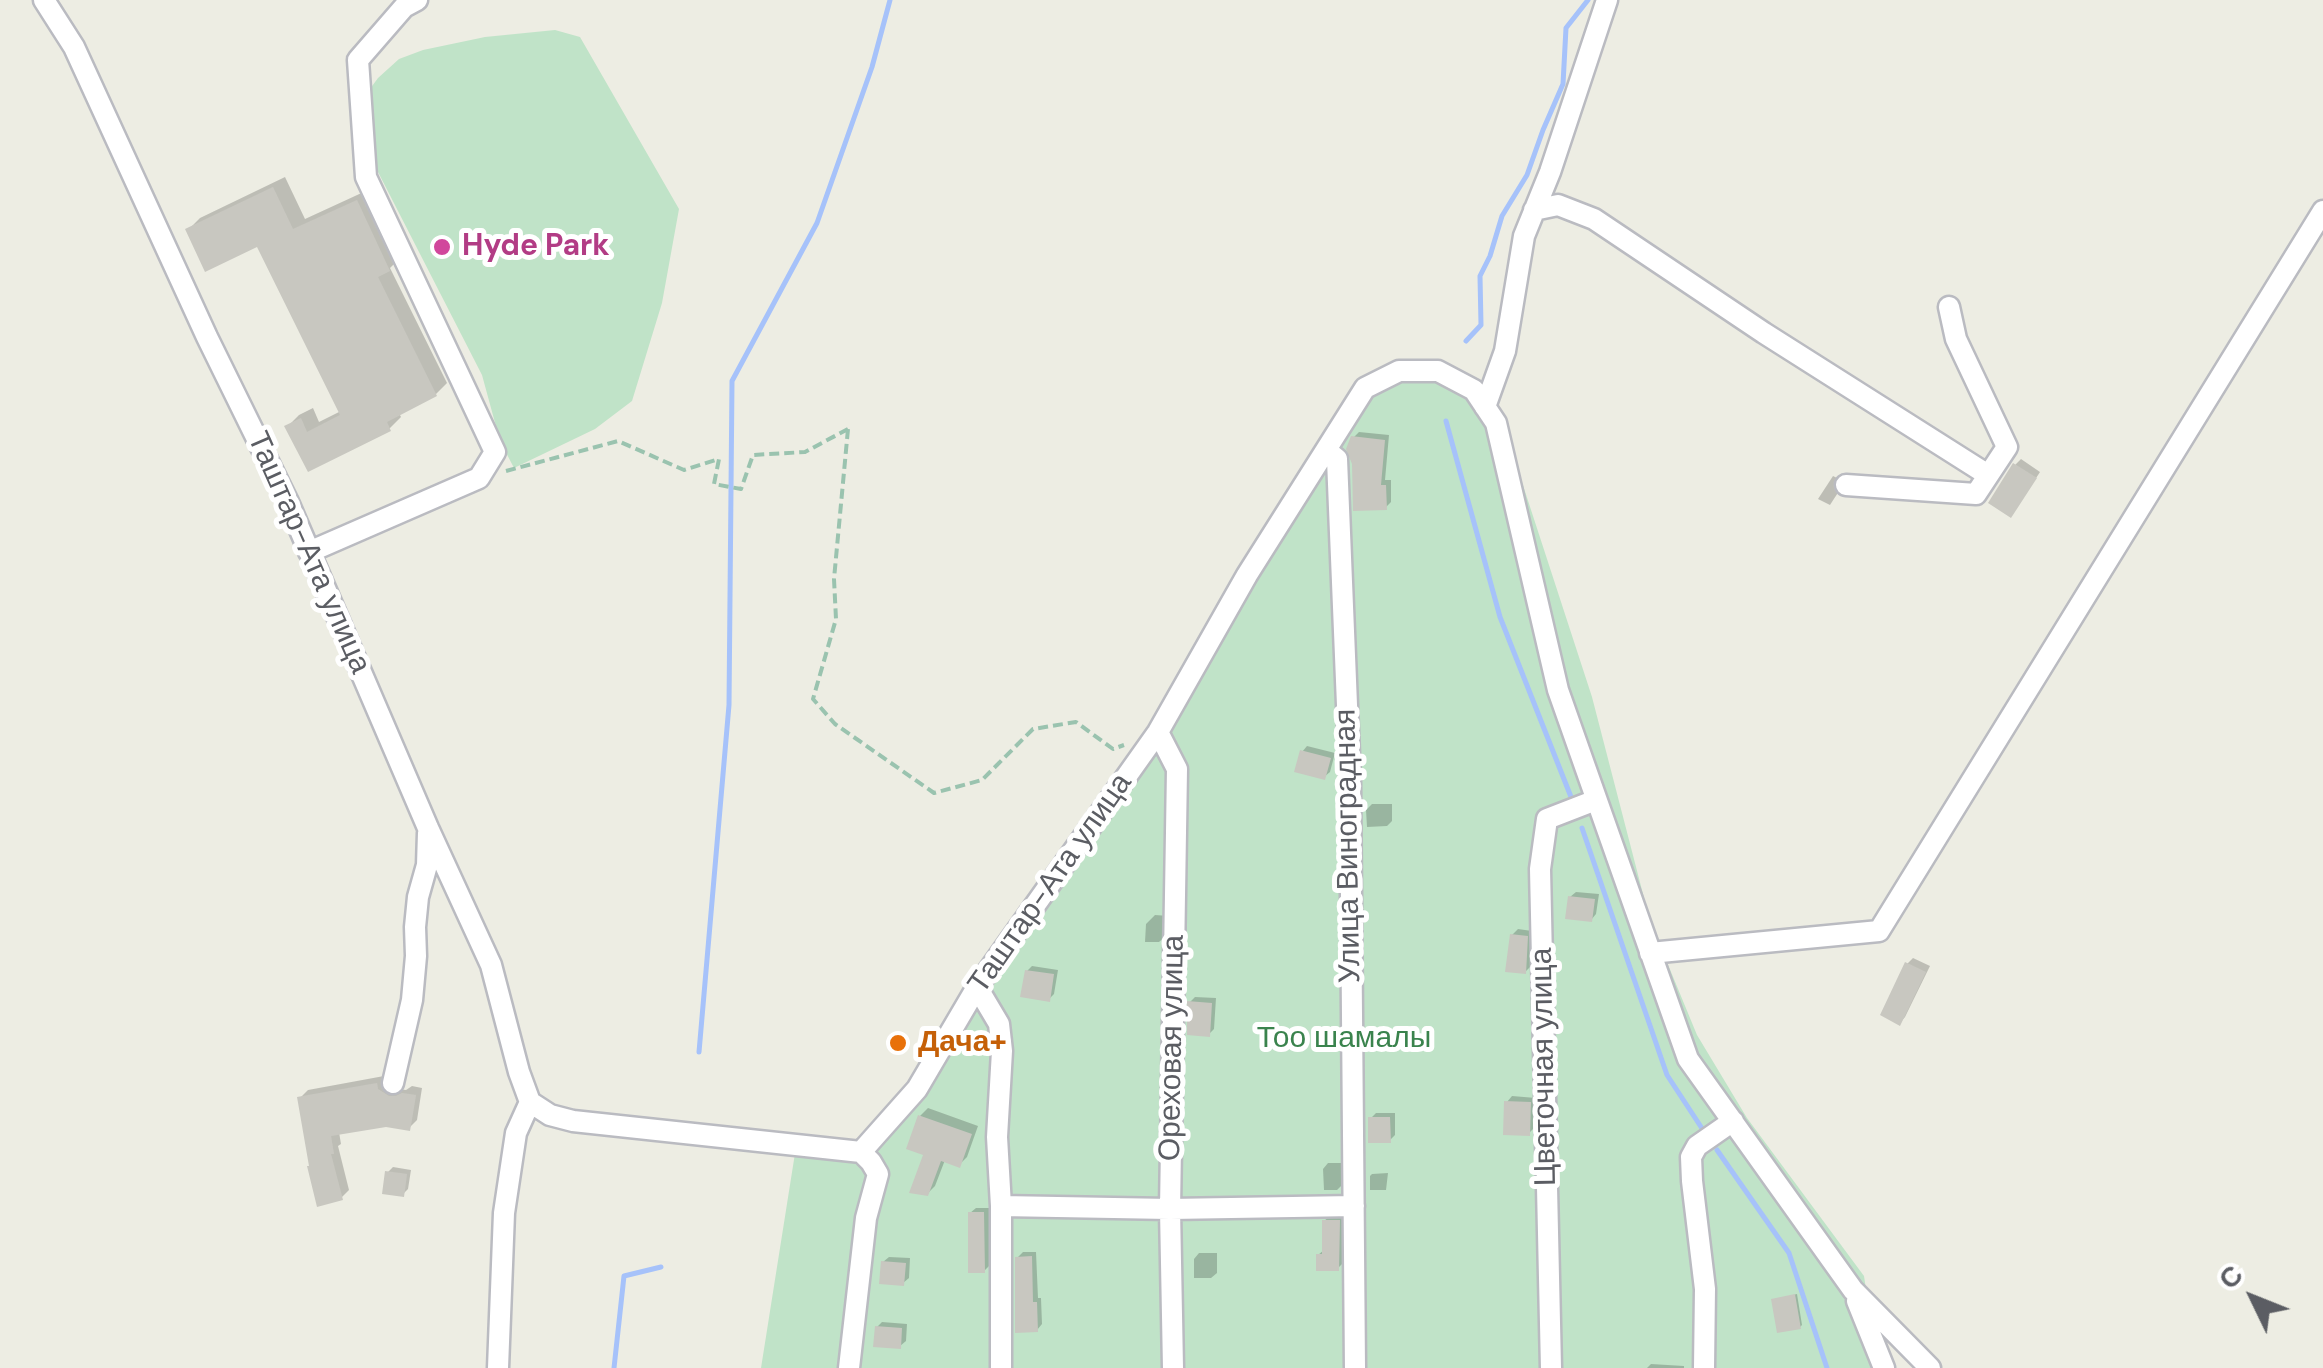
<!DOCTYPE html>
<meta charset="utf-8">
<style>
body{margin:0}
#map{position:relative;width:2323px;height:1368px;overflow:hidden;background:#edede3;font-family:"DM Sans",sans-serif}
canvas{display:block}
.north{position:absolute;left:2203px;top:1248px;width:100px;height:100px;-webkit-text-stroke:8px #fff;paint-order:stroke;rotate:313deg;font-size:28px;font-weight:700;line-height:40px;text-align:center;color:#5b5d63}
.north::after{content:'';display:block;margin:auto;width:35px;height:45px;background:#5b5d63;clip-path:polygon(50% 0,100% 100%,50% 72%,0 100%)}
</style>
<div id="map">
<canvas width="2323" height="1368"></canvas>
<div class="north">С</div>
</div>
<script>
const ctx = document.querySelector('canvas').getContext('2d');
ctx.lineJoin = 'round';
function fill(path, color) { ctx.fillStyle = color; ctx.fill(path, 'evenodd'); }
const poly = rows => new Path2D(rows.map(r => 'M' + r).join(''));
function strokePath(path, color, width, dash) { ctx.strokeStyle = color; ctx.lineWidth = width; ctx.lineCap = dash ? 'butt' : 'round'; ctx.setLineDash(dash || []); ctx.stroke(path); }
function write(font, color, halo, rows, align = 'center') {
  ctx.font = font + ' "DM Sans",sans-serif'; ctx.lineWidth = 10; ctx.setLineDash([]); ctx.textBaseline = 'middle'; ctx.strokeStyle = halo; ctx.fillStyle = color; for (const [text, x, y, turn = 0] of rows) {
    ctx.save(); ctx.translate(x, y); ctx.rotate((+turn || 0) * Math.PI / 180); ctx.textAlign = isNaN(turn) ? turn : align; if (halo) ctx.strokeText(text, 0, 0); ctx.fillText(text, 0, 0); ctx.restore();
  }
}
fill(poly([
 [555,30,580,37,679,209,662,303,632,401,595,429,514,468,500,441,482,375,377,170,366,113,367,93,378,78,399,59,423,50,485,37],
 [1438,371,1496,423,1518,470,1592,697,1650,921,1697,1035,1747,1118,1864,1276,1878,1368,761,1368,796,1147,861,1152,1158,732,1365,388]
]), '#c0e3c8');
fill(poly([
 [285,177,305,219,368,190,400,258,390,268,447,383,436,394,399,413,401,417,390,428,309,469,288,426,299,415,313,408,319,422,341,411,258,244,188,230,200,218],
 [1359,432,1389,435,1385,480,1391,480,1391,502,1385,508,1353,438],
 [2021,459,2040,472,2016,509,2015,465],
 [1833,476,1837,478,1841,488,1830,505,1818,499],
 [1307,746,1335,753,1330,772,1324,777,1302,752],
 [1372,804,1392,804,1392,821,1387,826,1367,827,1366,810],
 [1576,892,1599,894,1596,914,1591,920,1570,897],
 [1155,915,1169,916,1168,934,1159,942,1145,942,1146,924],
 [1518,929,1532,931,1531,966,1526,971,1512,935],
 [1913,958,1930,966,1905,1017,1900,1023,1907,964],
 [1032,966,1058,970,1054,994,1049,999,1027,971],
 [1195,997,1216,998,1214,1029,1209,1034,1190,1002],
 [384,1076,398,1089,406,1090,412,1086,422,1088,417,1120,409,1128,386,1124,339,1132,341,1144,338,1146,349,1190,341,1198,300,1098,308,1090],
 [1512,1096,1536,1098,1534,1128,1529,1133,1507,1102],
 [928,1108,978,1126,967,1157,959,1165,945,1160,935,1186,927,1194,926,1153,920,1116],
 [1376,1113,1395,1113,1395,1135,1390,1140,1371,1118],
 [1328,1163,1342,1163,1342,1185,1337,1190,1324,1190,1323,1169],
 [393,1167,411,1170,408,1189,403,1194,387,1173],
 [1388,1173,1386,1190,1370,1190,1370,1176,1372,1174],
 [976,1208,989,1208,990,1265,984,1271,970,1213],
 [1330,1216,1344,1216,1343,1263,1338,1268,1318,1255,1324,1250,1324,1221],
 [1023,1252,1036,1252,1038,1298,1041,1298,1042,1324,1037,1330,1017,1258],
 [1199,1253,1217,1253,1217,1273,1211,1278,1194,1278,1194,1259],
 [889,1257,910,1258,909,1278,903,1283,883,1262],
 [1797,1294,1802,1325,1800,1327,1774,1300],
 [882,1322,907,1324,906,1341,900,1346,877,1327],
 [1651,1364,1684,1366,1684,1368,1647,1368]
]), '#0003');
strokePath(poly([
 [1466,341,1481,325,1480,276,1490,256,1502,216,1527,175,1543,130,1563,84,1566,28,1588,0],
 [1446,421,1500,617,1573,802],
 [1582,828,1667,1075,1705,1133],
 [699,1052,729,705,732,381,817,223,872,67,890,0],
 [1717,1150,1789,1253,1827,1368],
 [614,1368,624,1276,661,1267]
]), '#a6c2fa', 5);
fill(poly([
 [273,187,293,229,357,200,390,271,378,277,437,396,387,422,391,431,308,472,284,426,301,418,307,432,340,415,257,247,205,272,185,229],
 [1351,436,1385,440,1381,485,1386,485,1387,510,1353,511,1352,464,1346,449],
 [2013,463,2037,478,2011,518,1988,503],
 [1300,750,1331,758,1325,780,1294,772],
 [1568,896,1595,899,1592,922,1565,919],
 [1510,934,1528,936,1526,974,1505,972],
 [1905,962,1926,972,1900,1026,1880,1015],
 [1025,970,1054,974,1050,1002,1020,997],
 [1187,1001,1212,1003,1210,1037,1187,1035],
 [377,1083,378,1089,389,1096,396,1096,402,1093,416,1095,410,1131,386,1127,331,1136,334,1154,331,1154,343,1200,317,1207,307,1166,309,1166,297,1097],
 [1504,1101,1531,1102,1530,1136,1503,1135],
 [918,1115,972,1134,960,1168,941,1161,928,1196,909,1193,923,1155,906,1149],
 [1368,1117,1390,1117,1391,1143,1368,1143],
 [385,1171,407,1174,404,1197,382,1194],
 [968,1212,984,1212,985,1273,968,1273],
 [1322,1220,1340,1220,1339,1271,1316,1271,1316,1254,1322,1254],
 [1032,1256,1033,1302,1037,1302,1038,1332,1015,1333,1015,1257],
 [881,1261,906,1263,904,1286,879,1284],
 [1795,1294,1801,1329,1777,1333,1771,1299],
 [875,1326,902,1328,901,1349,873,1347]
]), '#c8c7c0');
const minor = poly([
 [44,0,74,47,207,337,288,502,428,828,491,965,519,1072,530,1102,550,1115,573,1121,861,1152,917,1089,977,987,1158,732,1247,575,1365,388,1399,371,1438,371,1474,390,1496,423,1558,690,1688,1059,1853,1290,1930,1368],
 [1534,210,1558,205,1594,219,1764,333,1988,475],
 [1485,407,1505,351,1524,236,1550,172,1607,0],
 [1326,450,1337,459,1350,779,1355,1368],
 [1846,485,1976,494,2007,447,1956,339,1949,307],
 [309,552,479,478,495,452,366,177,358,60,404,7,417,0],
 [1158,732,1177,769,1170,1209,1173,1368],
 [1650,953,1879,931,2323,211],
 [977,987,999,1024,1002,1051,997,1137,1001,1206,1001,1368],
 [393,1083,412,1000,416,956,415,927,418,897,427,865,428,833],
 [1001,1206,1170,1209,1354,1206],
 [1857,1301,1884,1368],
 [498,1368,504,1213,516,1133,530,1102],
 [849,1368,866,1218,878,1174,871,1162,861,1152],
 [1551,1368,1540,869,1547,819,1596,800],
 [1704,1368,1705,1289,1692,1181,1691,1157,1697,1146,1733,1121]
]);
strokePath(minor, '#babbc1', 25);
strokePath(poly([
 [848,429,834,579,836,619,813,699,835,724,934,793,982,780,1033,729,1076,722,1113,749,1124,745],
 [506,471,618,441,684,470,719,459,714,484,741,489,753,455,805,452,848,429]
]), '#9ac3af', 4, [10, 5]);
strokePath(minor, '#fff', 20);
for (const [x, y, r, color] of [
 [442,247,10,"#d1479c"],
 [898,1043,10,"#e8710a"]
]) { const dot = new Path2D(); dot.arc(x, y, r, 0, 2 * Math.PI); ctx.fillStyle = color; ctx.fill(dot); strokePath(dot, '#fff', 4); }
write('bold 30px', '#b23c85', '#fff', [
 ["Hyde Park",462,247]
], 'left');
write('30px', '#5b5d63', '#fff', [
 ["Таштар-Ата улица",308,553,66],
 ["Улица Виноградная",1349,846,-91],
 ["Таштар-Ата улица",1051,884,-55],
 ["Ореховая улица",1173,1048,-89],
 ["Цветочная улица",1545,1067,-91]
]);
write('30px', '#3a834d', '#fff', [
 ["Тоо шамалы",1344,1039]
]);
write('bold 30px', '#c56008', '#fff', [
 ["Дача+",918,1043]
], 'left');
</script>
